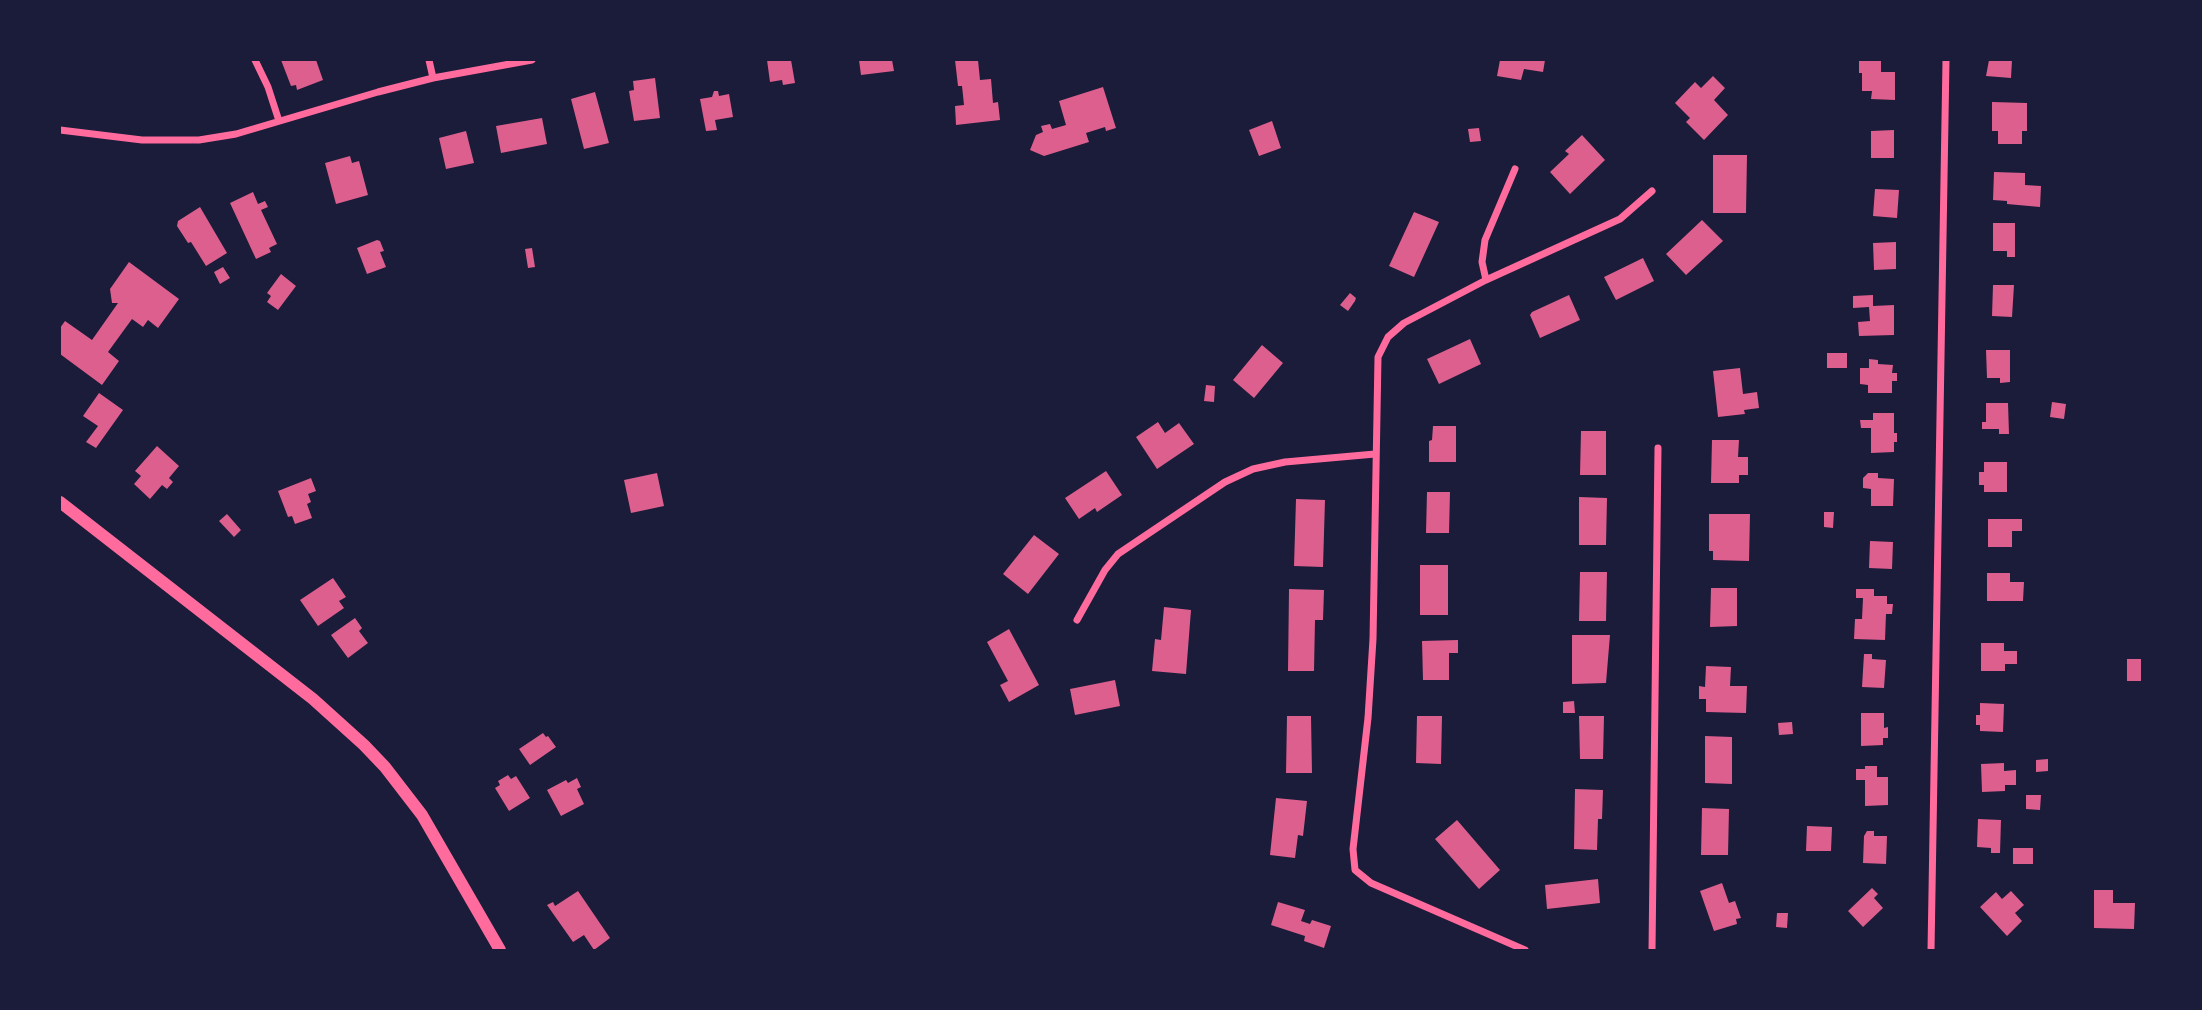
<!DOCTYPE html>
<style>
body{margin:0}
#map{position:relative;width:2202px;height:1010px;overflow:hidden;background:#1b1b3a;font-family:"DejaVu Sans",sans-serif}
canvas{display:block}
.frame{position:absolute;inset:0;border:61px solid #1b1b3a;pointer-events:none}
</style>
<div id="map">
<canvas width="2202" height="1010"></canvas>
<div class="frame"></div>
</div>
<script>
const ctx = document.querySelector('canvas').getContext('2d');
ctx.lineJoin = 'round';
function fill(path, color) { ctx.fillStyle = color; ctx.fill(path, 'evenodd'); }
const poly = rows => new Path2D(rows.map(r => 'M' + r).join(''));
function strokePath(path, color, width, dash) { ctx.strokeStyle = color; ctx.lineWidth = width; ctx.lineCap = dash ? 'butt' : 'round'; ctx.setLineDash(dash || []); ctx.stroke(path); }
fill(poly([
 [281,60,316,60,323,80,297,90,296,85,291,86],
 [767,60,791,60,795,83,783,85,782,80,770,82],
 [859,60,892,60,894,71,861,75],
 [955,60,978,60,980,80,991,79,993,103,998,102,1000,120,956,125,955,106,964,105,962,86,958,86],
 [1500,60,1545,60,1543,72,1524,69,1521,80,1497,76],
 [1859,60,1881,60,1881,72,1895,72,1895,100,1871,99,1872,91,1862,91,1862,73,1859,73],
 [1989,60,2012,60,2011,78,1986,76],
 [1713,76,1725,88,1714,100,1728,115,1704,140,1686,122,1690,118,1675,103,1695,82,1701,88],
 [655,78,660,118,634,121,629,91,634,90,633,81],
 [1103,87,1116,128,1106,131,1105,127,1086,133,1089,142,1044,156,1030,150,1036,135,1043,132,1041,126,1050,124,1052,129,1066,125,1059,101],
 [714,91,718,91,719,96,729,94,733,117,715,120,717,130,706,131,700,99,712,97],
 [595,92,609,143,584,149,571,99],
 [1992,102,2027,103,2027,131,2022,131,2022,144,1998,144,1998,131,1992,131],
 [542,118,547,144,501,153,496,126],
 [1272,121,1281,148,1259,156,1249,130],
 [1479,128,1481,141,1470,142,1468,129],
 [1894,130,1894,158,1871,158,1871,131],
 [466,131,474,163,446,169,439,138],
 [1582,135,1605,160,1570,194,1550,172,1569,154,1565,151],
 [1713,155,1747,155,1746,213,1713,213],
 [350,156,352,163,359,161,368,195,336,204,325,163],
 [1994,172,2025,173,2025,185,2041,186,2040,207,2007,204,2007,201,1993,200],
 [1875,189,1899,190,1897,218,1873,216],
 [253,192,258,204,265,201,268,207,261,210,277,244,269,248,271,252,256,259,230,203],
 [200,207,227,253,206,266,191,242,188,243,177,226,178,221],
 [1414,212,1439,222,1414,277,1389,266],
 [1702,220,1723,241,1686,275,1666,254],
 [1993,223,2015,223,2015,257,2007,257,2007,251,1993,251],
 [377,240,380,241,384,251,380,252,386,267,367,274,357,248],
 [1896,242,1896,269,1874,270,1873,243],
 [532,248,535,267,528,268,525,249],
 [1643,258,1654,281,1616,300,1604,277],
 [129,262,179,299,158,328,148,320,143,327,132,319,108,352,119,361,102,385,60,354,60,328,65,321,92,340,118,303,112,303,110,289],
 [223,267,230,278,220,284,214,272],
 [281,274,296,286,278,310,267,302,271,296,267,293],
 [1993,285,2014,285,2012,317,1992,316],
 [1350,293,1356,298,1355,301,1348,311,1340,305],
 [1569,295,1580,320,1540,338,1530,315,1532,312],
 [1873,295,1873,306,1894,305,1894,335,1859,336,1858,322,1870,321,1869,307,1853,308,1853,296],
 [1470,339,1481,364,1439,384,1427,359],
 [1262,345,1283,363,1254,398,1233,380],
 [1986,350,2010,350,2010,382,2000,383,2000,378,1987,378],
 [1827,353,1847,353,1847,368,1827,368],
 [1869,359,1878,360,1878,364,1893,365,1892,373,1897,373,1897,381,1892,381,1892,393,1868,393,1868,385,1860,384,1860,368,1869,368],
 [1740,368,1743,394,1757,392,1759,408,1744,410,1745,414,1718,417,1713,371],
 [1206,385,1215,386,1214,402,1204,401],
 [99,393,123,410,96,448,86,442,98,426,83,416],
 [2052,402,2066,404,2064,419,2050,417],
 [1986,403,2008,403,2009,434,1999,434,1999,429,1982,429,1982,422,1986,422],
 [1873,413,1894,413,1894,433,1897,433,1897,442,1894,442,1894,452,1871,453,1871,428,1861,428,1860,420,1873,420],
 [1158,422,1165,433,1179,423,1194,444,1157,469,1136,437],
 [1433,426,1456,426,1456,462,1429,462,1429,441,1432,440],
 [1581,431,1606,431,1606,475,1580,475],
 [1712,440,1739,440,1738,457,1748,457,1748,475,1739,475,1739,483,1711,483],
 [157,446,179,466,169,478,173,482,167,489,162,485,150,499,134,484,141,476,135,471],
 [1984,462,2007,462,2007,492,1984,492,1984,485,1979,485,1979,472,1984,472],
 [1106,471,1122,495,1097,512,1095,508,1079,519,1065,498],
 [657,473,664,506,631,513,624,480],
 [1868,473,1878,473,1878,478,1894,479,1893,506,1871,506,1871,489,1863,488,1863,478],
 [311,478,316,491,308,494,311,502,307,504,312,518,295,524,292,516,288,517,278,491],
 [1427,492,1450,492,1449,533,1426,533],
 [1579,497,1607,498,1606,545,1579,545],
 [1296,499,1325,500,1323,567,1294,566],
 [1824,512,1834,512,1833,528,1824,527],
 [227,514,241,530,234,537,219,521],
 [1709,514,1750,514,1749,561,1713,560,1713,551,1709,551],
 [1988,519,2022,519,2022,531,2012,531,2012,547,1988,547],
 [1034,535,1059,554,1028,594,1003,574],
 [1870,541,1893,542,1892,569,1869,568],
 [1420,565,1448,565,1448,615,1420,615],
 [1580,572,1607,572,1606,621,1579,621],
 [1987,573,2010,573,2010,582,2024,582,2023,601,1987,601],
 [333,578,346,597,339,601,344,608,318,626,300,600],
 [1711,588,1737,588,1737,626,1710,627],
 [1289,589,1324,590,1323,620,1315,620,1314,671,1288,671],
 [1856,589,1874,589,1874,596,1887,596,1887,604,1893,604,1892,614,1886,614,1885,640,1854,639,1855,619,1862,619,1863,598,1856,598],
 [1164,607,1191,610,1186,674,1152,671,1155,639,1161,640],
 [355,618,362,628,359,631,368,643,348,658,331,635],
 [1009,629,1039,685,1009,702,1000,685,1008,681,987,642],
 [1572,635,1610,635,1606,683,1572,684],
 [1458,640,1458,653,1449,653,1449,680,1423,680,1422,641],
 [1981,643,2004,643,2004,651,2017,651,2017,664,2005,664,2005,671,1981,671],
 [1864,654,1872,654,1872,659,1886,660,1884,688,1862,687],
 [2127,659,2142,659,2142,681,2127,681],
 [1706,666,1731,667,1730,686,1747,686,1746,713,1706,712,1706,699,1699,699,1699,686,1705,687],
 [1115,680,1120,706,1075,715,1070,689],
 [1574,701,1575,713,1563,713,1563,702],
 [1980,703,2004,704,2003,732,1980,731,1980,725,1976,725,1976,715,1980,715],
 [1861,713,1884,713,1884,728,1888,727,1888,738,1883,738,1883,745,1861,746],
 [1287,716,1311,716,1312,773,1286,773],
 [1417,716,1442,716,1441,764,1416,763],
 [1579,716,1604,716,1603,759,1580,759],
 [1792,722,1793,734,1779,735,1778,723],
 [543,733,546,737,548,736,556,747,530,765,519,749],
 [1705,736,1732,737,1732,784,1705,783],
 [2048,759,2048,771,2036,772,2036,760],
 [2004,763,2004,771,2016,770,2016,785,2005,785,2005,791,1982,792,1981,764],
 [1865,766,1877,766,1877,777,1888,777,1888,805,1865,806,1865,780,1856,780,1856,769,1865,769],
 [508,775,511,779,516,776,530,798,509,811,495,788,500,785,498,781],
 [577,778,581,787,577,789,584,804,561,816,547,790,566,780,568,783],
 [1575,789,1603,790,1602,819,1598,819,1597,850,1574,849],
 [2026,795,2041,795,2040,810,2026,809],
 [1276,798,1307,801,1303,836,1298,835,1295,858,1270,855],
 [1702,808,1729,809,1728,855,1701,855],
 [1978,819,2001,820,2000,853,1991,853,1991,848,1977,847],
 [1457,820,1500,870,1479,889,1435,839],
 [1807,826,1832,827,1831,851,1806,851],
 [1867,831,1874,831,1874,836,1887,836,1886,864,1863,863,1864,836],
 [2013,848,2033,848,2033,864,2013,864],
 [1598,879,1600,903,1547,909,1545,885],
 [1722,883,1729,903,1735,901,1741,918,1736,919,1737,924,1714,931,1700,891],
 [1872,888,1878,894,1874,898,1883,908,1863,927,1848,911],
 [2094,890,2113,890,2113,903,2135,903,2134,929,2094,928],
 [578,891,610,938,594,950,584,935,573,942,547,905,553,902,555,906],
 [2011,891,2024,905,2015,913,2022,921,2007,936,1980,907,1996,892,2002,899],
 [1278,902,1305,910,1301,921,1310,924,1312,920,1331,926,1324,948,1304,941,1305,936,1271,925],
 [1777,913,1788,913,1787,928,1776,927]
]), '#dd5f8e');
strokePath(poly([
 [255,60,268,87,279,121],
 [429,60,433,78],
 [60,130,142,140,199,140,236,134,378,92,433,78,532,60],
 [1486,280,1482,262,1485,240,1515,169],
 [1077,620,1105,570,1118,554,1225,482,1253,469,1285,462,1375,454],
 [1525,950,1371,883,1355,870,1353,849,1368,718,1373,639,1378,357,1388,337,1404,323,1486,280,1620,219,1652,191],
 [1652,950,1658,448],
 [1931,950,1946,60]
]), '#ff6b9d', 7);
strokePath(poly([
 [60,502,313,699,364,745,385,767,422,815,500,950]
]), '#ff6b9d', 12);
</script>
